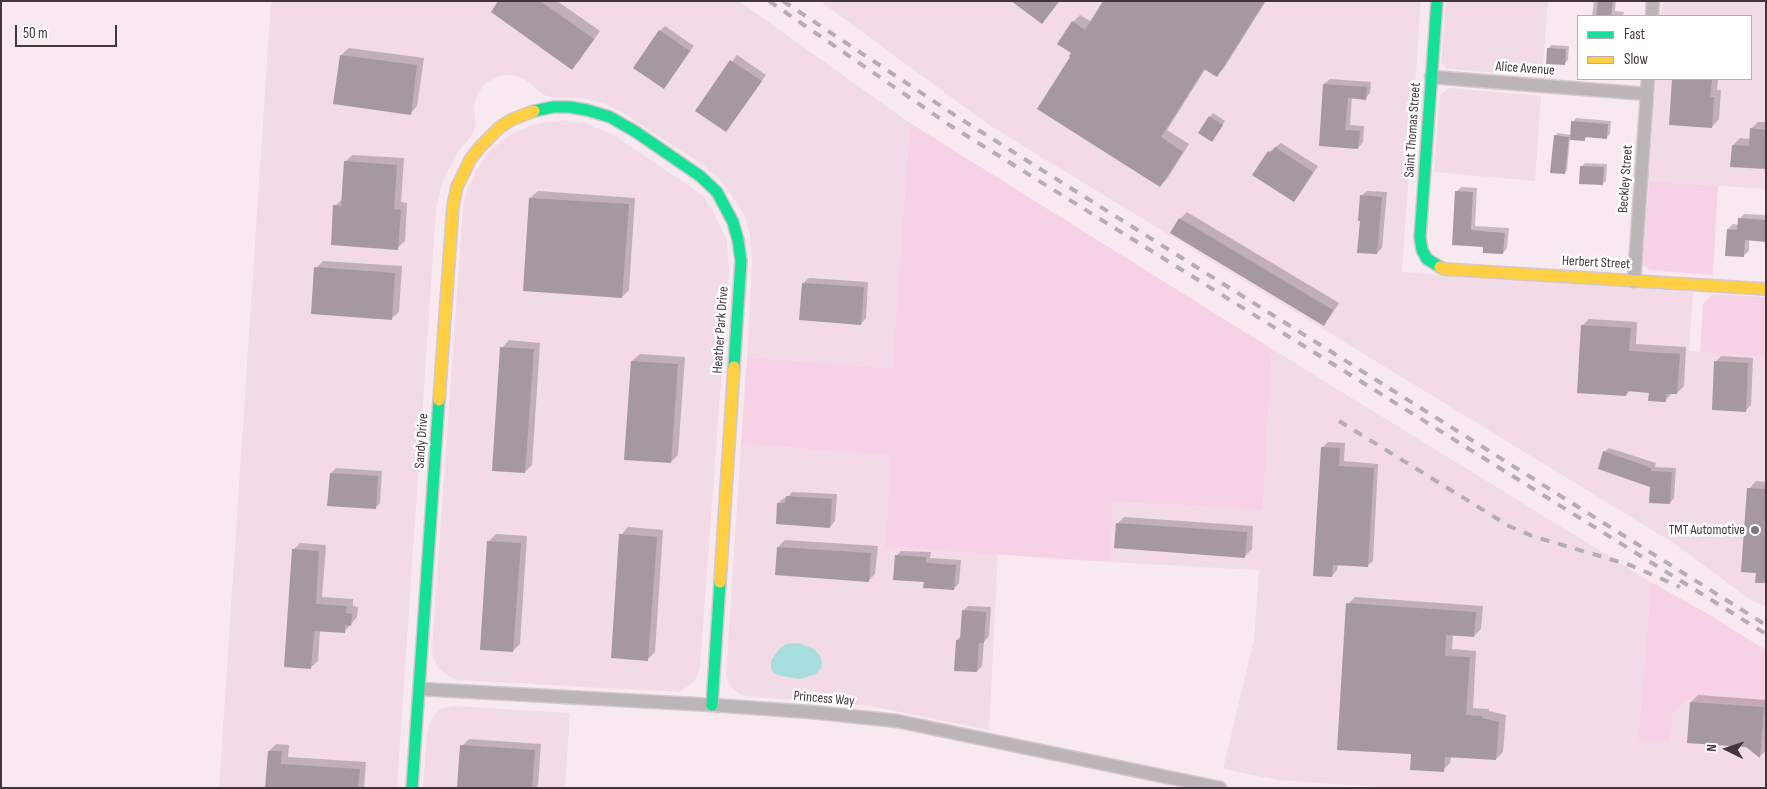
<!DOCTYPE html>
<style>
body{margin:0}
#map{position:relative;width:1767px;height:789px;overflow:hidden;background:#f8e9f0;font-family:"Sofia Sans Condensed",sans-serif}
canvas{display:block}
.frame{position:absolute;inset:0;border:2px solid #42353c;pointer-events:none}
.legend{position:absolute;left:1577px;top:15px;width:175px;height:65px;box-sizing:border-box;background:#fff;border:1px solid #b3aeb1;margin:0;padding:6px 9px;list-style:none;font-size:15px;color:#42353c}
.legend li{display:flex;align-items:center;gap:10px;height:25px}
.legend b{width:25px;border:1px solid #b3aeb1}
.north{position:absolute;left:1702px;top:724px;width:50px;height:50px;-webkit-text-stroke:4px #fff;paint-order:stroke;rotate:274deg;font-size:14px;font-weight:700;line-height:20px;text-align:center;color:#42353c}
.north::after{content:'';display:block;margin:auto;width:18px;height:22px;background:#42353c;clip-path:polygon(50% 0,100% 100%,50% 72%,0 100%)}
.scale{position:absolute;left:15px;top:25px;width:102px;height:22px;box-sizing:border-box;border:2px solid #42353c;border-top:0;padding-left:6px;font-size:15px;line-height:18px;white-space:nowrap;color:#42353c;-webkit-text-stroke:4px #fff;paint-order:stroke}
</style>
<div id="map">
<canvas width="1767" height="789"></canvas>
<div class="frame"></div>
<ul class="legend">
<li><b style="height:6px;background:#16e098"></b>Fast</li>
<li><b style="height:6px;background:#ffcf43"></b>Slow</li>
</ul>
<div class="north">N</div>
<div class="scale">50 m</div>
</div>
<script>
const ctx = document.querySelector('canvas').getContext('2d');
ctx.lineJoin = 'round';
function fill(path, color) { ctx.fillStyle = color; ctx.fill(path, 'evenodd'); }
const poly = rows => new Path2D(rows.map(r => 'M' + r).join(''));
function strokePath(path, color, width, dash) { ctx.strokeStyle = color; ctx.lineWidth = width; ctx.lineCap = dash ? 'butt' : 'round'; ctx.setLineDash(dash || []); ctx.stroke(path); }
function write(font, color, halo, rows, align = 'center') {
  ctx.font = font + ' "Sofia Sans Condensed",sans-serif'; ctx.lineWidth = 5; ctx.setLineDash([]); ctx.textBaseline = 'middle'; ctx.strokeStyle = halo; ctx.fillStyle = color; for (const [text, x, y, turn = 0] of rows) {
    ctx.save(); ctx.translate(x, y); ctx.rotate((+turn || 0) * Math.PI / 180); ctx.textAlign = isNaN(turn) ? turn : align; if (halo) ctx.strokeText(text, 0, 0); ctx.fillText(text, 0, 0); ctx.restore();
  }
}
fill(poly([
 [271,1,739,1,910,123,892,368,747,357,752,262,750,236,745,216,731,194,718,177,703,165,621,112,604,103,581,98,551,97,544,95,524,79,512,75,499,76,486,83,477,94,474,107,476,126,472,135,458,152,442,183,436,210,397,788,219,788],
 [820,1,1421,1,1402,272,1693,292,1689,351,1766,356,1766,607,1749,599,1675,544,989,125],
 [1446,1,1548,1,1542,76,1448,69,1441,63],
 [1662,1,1766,1,1766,189,1649,181,1656,79,1751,79,1751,16,1661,16],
 [1449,88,1541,96,1535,181,1434,172,1440,95],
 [566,121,585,123,612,134,691,187,703,196,712,209,727,241,729,271,700,667,695,681,680,692,457,680,448,676,438,668,433,658,432,648,463,207,468,187,479,166,492,149,507,137,529,126,545,122],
 [1272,349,1651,582,1638,739,1673,713,1687,700,1766,706,1766,788,1395,788,1278,780,1223,769,1254,640,1259,570,1109,562,1112,502,1263,510],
 [741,444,892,455,887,547,998,554,989,730,871,706,753,697,741,695,730,686,726,675],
 [454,706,570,713,565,788,423,788,427,732,432,718,440,709]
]), '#f2dae6');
fill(poly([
 [910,123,1272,349,1263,510,1113,502,1109,562,886,547,891,455,741,444,747,357,892,368],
 [1649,181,1718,186,1713,275,1649,270,1643,264],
 [1713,294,1766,297,1766,356,1700,352,1703,304],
 [1651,582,1708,614,1766,650,1766,706,1687,700,1673,713,1669,741,1638,740]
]), '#f7d2e6');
fill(poly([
 [798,643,814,649,820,656,822,662,821,669,816,674,800,679,781,676,773,673,771,668,771,661,780,648,787,644]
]), '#a7dddf');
fill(poly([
 [500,1,557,1,600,31,579,61,572,68],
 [1013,1,1060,1,1042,23],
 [1105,1,1266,1,1224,68,1217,75,1206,68,1167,130,1189,144,1167,179,1160,186,1072,57,1073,22,1080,15,1092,22],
 [1594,1,1616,1,1615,11,1624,12,1623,16,1592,16],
 [665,26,694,46,664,88,660,31],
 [1551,45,1569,46,1568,60,1565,63,1548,49],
 [349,48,424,58,417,106,410,114,341,55],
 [737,55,766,75,726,131,697,110],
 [1330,79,1371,82,1370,93,1365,99,1352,97,1350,125,1364,126,1363,142,1358,148,1320,145,1324,84],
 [1673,79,1718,79,1717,90,1721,90,1719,119,1712,127,1670,124],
 [1213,113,1225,121,1212,141,1210,117],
 [1576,118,1611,121,1610,134,1606,138,1588,136,1584,140,1570,138,1567,170,1565,173,1555,136,1558,133,1571,135,1573,122],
 [1758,122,1766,122,1766,168,1733,145,1740,138,1750,139,1751,129],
 [1281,143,1318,166,1299,195,1294,200,1269,152],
 [352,155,404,158,401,202,407,203,405,241,397,248,335,206,342,199,345,162],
 [1585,163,1607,164,1606,181,1602,184,1582,166],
 [1461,187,1477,188,1475,226,1509,228,1507,248,1503,253,1485,245,1453,244,1456,192],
 [538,191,635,198,629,290,622,297,530,198],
 [1367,191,1387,192,1382,248,1377,253,1362,220,1361,196],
 [1187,212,1339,303,1330,317,1323,324,1172,232,1180,219],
 [1744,214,1766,215,1766,240,1749,239,1749,251,1743,256,1728,229,1733,224,1739,225,1739,219],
 [323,261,402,266,399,312,391,319,316,268],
 [809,278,868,282,866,318,861,324,803,283],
 [1589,319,1637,322,1636,344,1686,347,1684,386,1677,393,1672,393,1665,401,1650,392,1631,390,1626,395,1582,326],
 [509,340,540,343,532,465,525,472,502,348],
 [640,354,685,357,678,455,671,462,632,361],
 [1721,356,1753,358,1751,405,1745,411,1716,362],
 [1328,442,1345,443,1344,461,1378,464,1373,561,1367,566,1338,564,1337,570,1332,576,1323,447],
 [1609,448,1656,463,1655,467,1676,468,1674,498,1670,503,1652,486,1604,452],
 [336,468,382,471,380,503,375,508,331,473],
 [1756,481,1766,482,1766,582,1757,572,1749,489],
 [792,492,837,494,835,521,830,527,778,503,784,498,787,498],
 [1124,517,1253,526,1252,549,1245,556,1117,524],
 [628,527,663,530,655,652,647,660,621,535],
 [496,534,527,536,520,644,513,651,489,541],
 [785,540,878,546,875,574,868,581,778,547],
 [300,543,326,545,322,597,353,599,353,606,358,607,357,617,344,632,320,630,318,661,310,668,293,550],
 [901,551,931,552,930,558,961,560,959,583,954,589,925,581,896,556],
 [1355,597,1483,606,1481,629,1474,636,1453,634,1452,649,1476,651,1473,708,1489,709,1489,711,1506,715,1503,752,1496,759,1451,756,1450,763,1443,770,1412,753,1348,604],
 [968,606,991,607,989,636,984,642,982,666,977,671,957,640,961,636,963,611],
 [1698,695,1766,700,1766,751,1760,756,1691,702],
 [469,739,541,744,538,785,536,788,469,788,462,746],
 [276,744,289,745,288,757,366,762,364,788,266,788,269,751]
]), '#0003');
fill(poly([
 [498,1,540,1,594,39,572,70,491,12],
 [1011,1,1059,1,1042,24],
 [1103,1,1265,1,1217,77,1204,69,1161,137,1183,152,1160,187,1037,109,1070,57,1069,56,1071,53,1057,44,1072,21,1085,30],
 [1598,1,1613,1,1611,16,1596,16],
 [659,30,690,51,664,89,633,68],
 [1547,48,1566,49,1565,65,1546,64],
 [340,55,417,65,411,115,333,104],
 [730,60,762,81,726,132,695,111],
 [1672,79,1712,79,1710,97,1714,97,1712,128,1669,125],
 [1323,84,1367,87,1366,100,1348,98,1345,130,1360,131,1358,149,1319,146],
 [1209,116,1223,125,1212,142,1198,133],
 [1571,121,1608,124,1607,139,1585,137,1585,141,1570,140],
 [1750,128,1766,130,1766,169,1730,167,1732,145,1749,146],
 [1554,135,1569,137,1565,174,1550,173],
 [1275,147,1313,172,1294,202,1252,175,1268,151,1271,153],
 [344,161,397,165,394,209,401,210,398,250,331,245,333,205,341,206],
 [1580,166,1604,167,1603,185,1579,184],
 [1455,191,1473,192,1471,230,1505,233,1503,254,1483,253,1483,247,1452,245],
 [1360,195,1382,197,1377,254,1357,253,1360,221,1358,221],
 [529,198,629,204,622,298,523,291],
 [1179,218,1333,310,1324,326,1170,233],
 [1738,218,1766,220,1766,242,1745,240,1744,257,1725,256,1727,229,1737,230],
 [314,267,395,273,392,320,311,314],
 [802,283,864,287,861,325,799,320],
 [1581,325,1631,328,1629,351,1680,354,1677,394,1666,394,1666,402,1648,401,1649,393,1627,391,1626,396,1577,393],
 [500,347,534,349,525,473,492,471],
 [631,361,678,364,671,463,624,460],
 [1714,361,1748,363,1746,412,1712,410],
 [1321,447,1340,448,1339,466,1374,468,1368,567,1333,565,1332,577,1313,576],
 [1603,451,1652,468,1651,471,1672,472,1670,504,1649,503,1650,487,1598,469],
 [330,473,378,476,376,509,327,506],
 [1747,488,1766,489,1766,583,1755,583,1756,573,1741,572],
 [786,496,832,499,830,528,776,524,777,503,785,503],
 [1116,523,1247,532,1245,558,1114,548],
 [619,534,657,537,648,661,611,658],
 [487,541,521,543,513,652,480,650],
 [777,547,871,553,869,582,775,575],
 [292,549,319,551,316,604,347,606,346,613,352,614,351,626,345,625,345,633,314,631,311,669,284,667],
 [895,555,926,557,926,563,956,565,954,590,923,588,924,582,893,580],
 [1346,603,1476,612,1474,637,1446,635,1445,656,1470,657,1466,715,1482,716,1482,718,1499,722,1496,760,1445,757,1444,772,1410,770,1411,754,1337,750],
 [962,610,986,612,984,643,979,643,977,672,954,671,956,640,960,640],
 [1690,702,1764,707,1760,758,1746,747,1687,743],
 [460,745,535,750,532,788,457,788],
 [268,751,282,751,281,764,360,769,358,788,265,788]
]), '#a5999f');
const street = poly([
 [1652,16,1653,1],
 [1431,77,1647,94],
 [1634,281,1648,79],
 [420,689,712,705,811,712,897,721,1220,788]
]);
const fast = poly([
 [1437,1,1420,237,1422,250,1427,259,1440,267],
 [534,111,553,107,569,107,587,110,610,117,636,132,700,176,717,192,733,222,738,240,741,261,734,367],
 [712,705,720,582],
 [412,788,439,400]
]);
const slow = poly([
 [1440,267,1444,269,1766,289],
 [439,400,453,206,457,187,470,160,479,148,500,127,513,119,534,111],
 [720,582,734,367]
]);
strokePath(street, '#d2c7cc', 15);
strokePath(fast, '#d2c7cc', 14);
strokePath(slow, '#d2c7cc', 14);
strokePath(street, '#bbb5b8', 12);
strokePath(fast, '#16e098', 11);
strokePath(slow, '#ffcf43', 11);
strokePath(poly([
 [769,1,951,126,1766,634],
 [783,1,956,116,1766,625],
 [1339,421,1509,526,1532,536,1630,565,1680,587]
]), '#b4aeb1', 4, [9, 9]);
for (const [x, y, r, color] of [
 [1755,530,5,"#82747b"]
]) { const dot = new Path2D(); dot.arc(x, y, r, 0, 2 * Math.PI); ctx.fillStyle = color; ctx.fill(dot); strokePath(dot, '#fff', 2); }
write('14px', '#42353c', '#fff', [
 ["Alice Avenue",1525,69,4],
 ["Saint Thomas Street",1413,130,-86],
 ["Beckley Street",1626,179,-86],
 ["Herbert Street",1596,263,3],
 ["Heather Park Drive",721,330,-86],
 ["Sandy Drive",422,441,-86],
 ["Princess Way",824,699,5]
]);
write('14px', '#42353c', '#fff', [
 ["TMT Automotive",1745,530]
], 'right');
</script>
